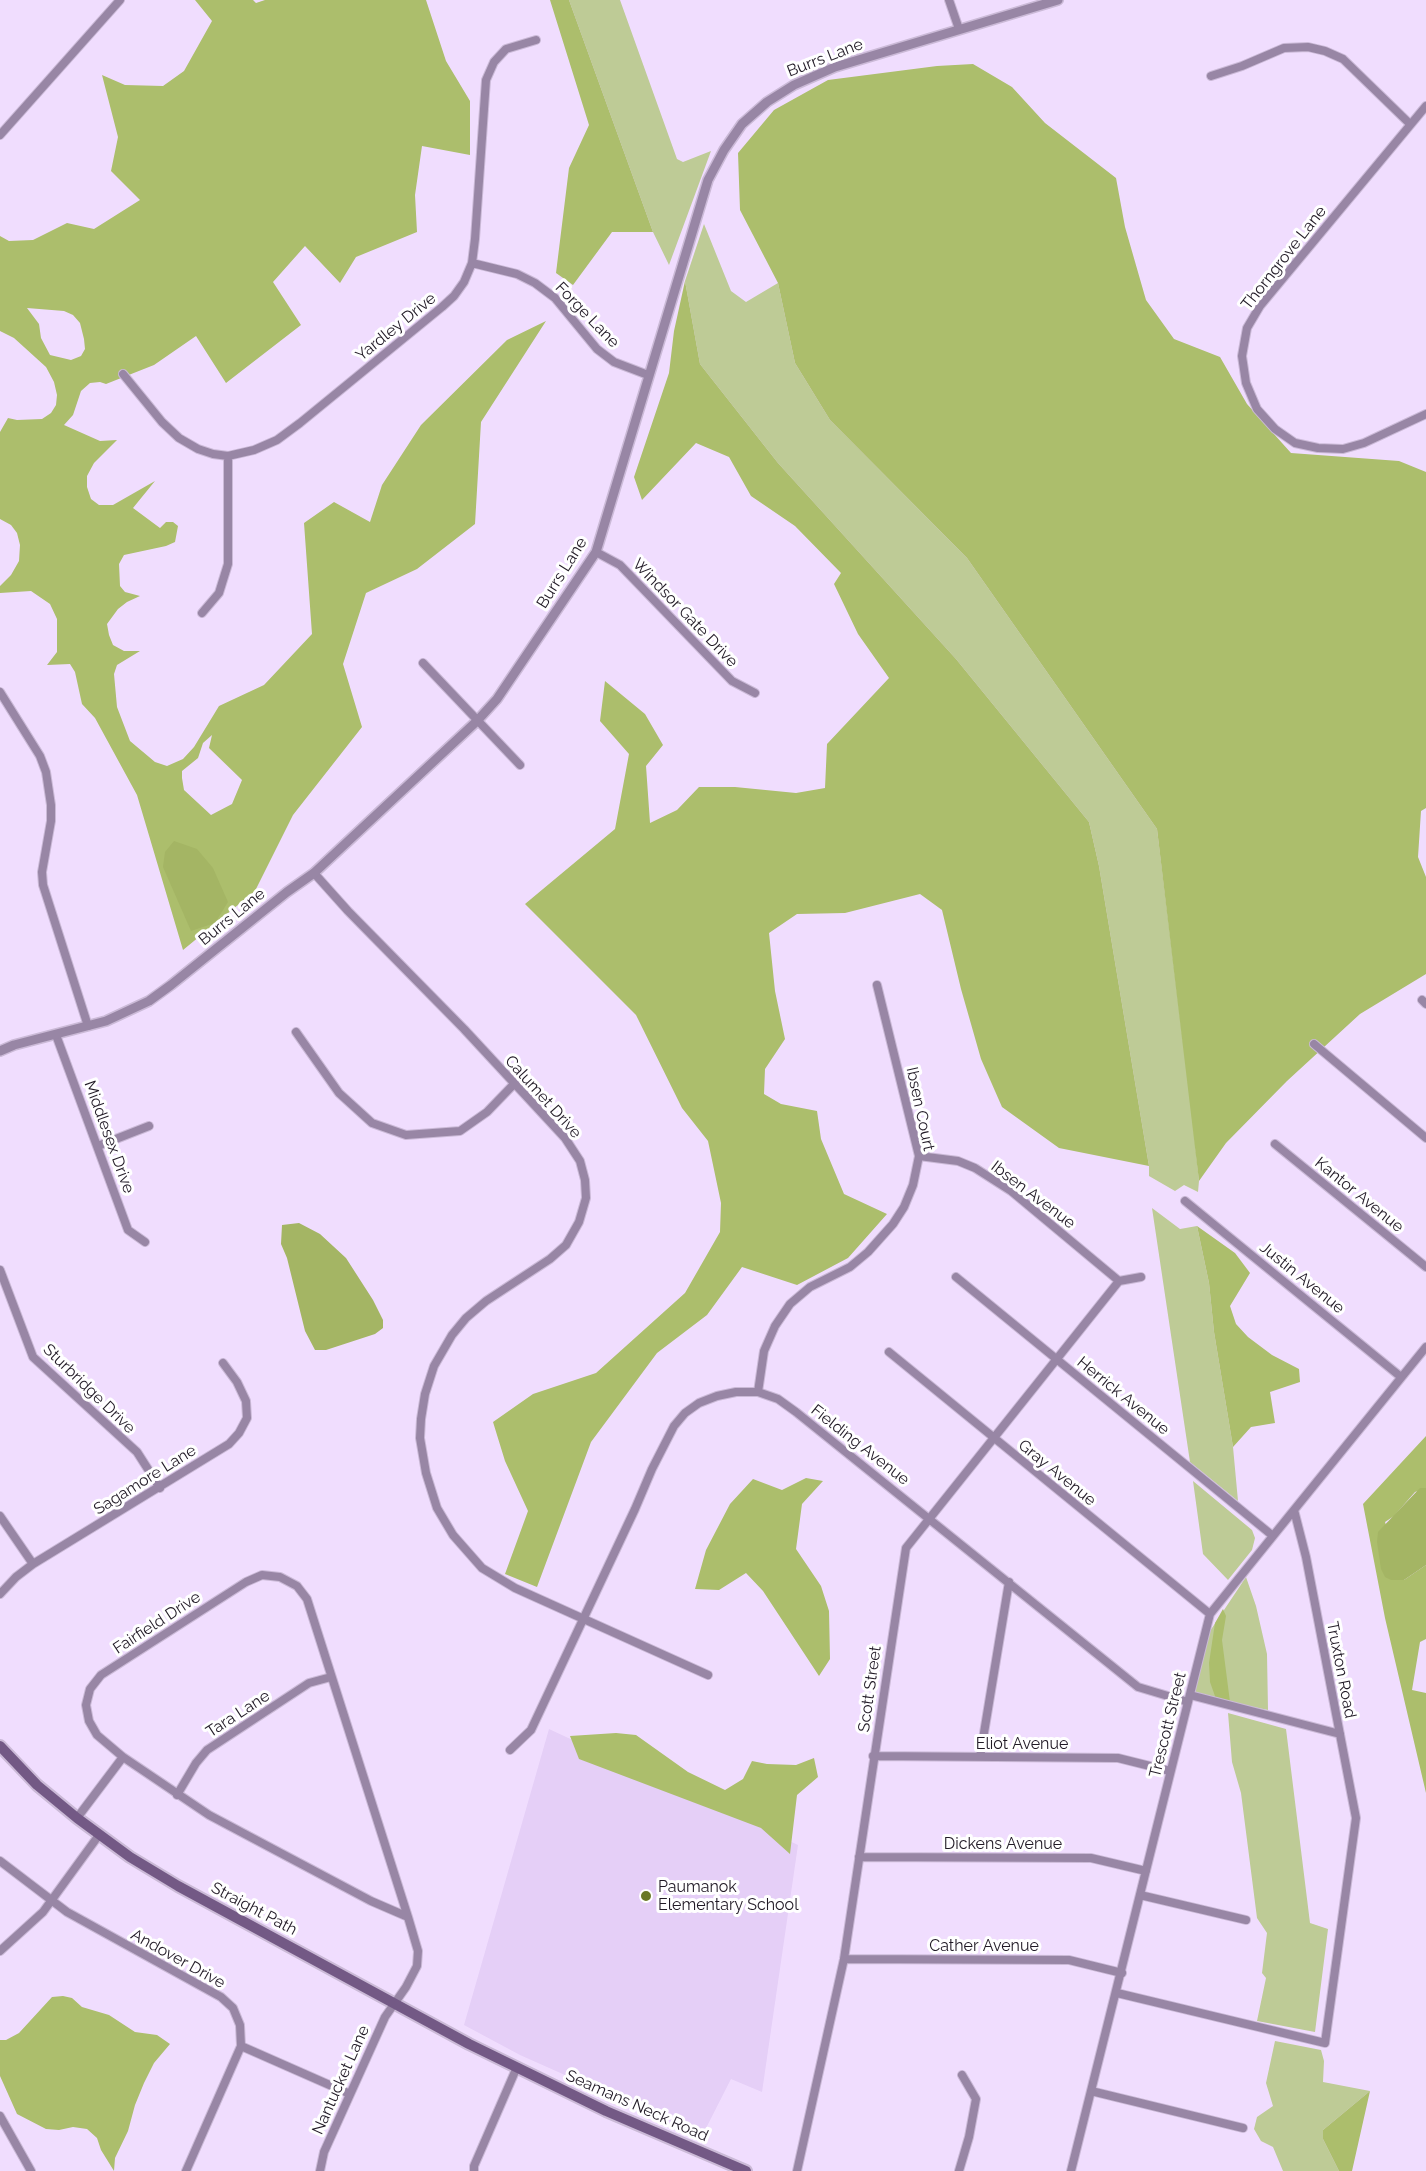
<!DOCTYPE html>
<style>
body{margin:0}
canvas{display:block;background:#f0ddfe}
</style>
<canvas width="1426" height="2171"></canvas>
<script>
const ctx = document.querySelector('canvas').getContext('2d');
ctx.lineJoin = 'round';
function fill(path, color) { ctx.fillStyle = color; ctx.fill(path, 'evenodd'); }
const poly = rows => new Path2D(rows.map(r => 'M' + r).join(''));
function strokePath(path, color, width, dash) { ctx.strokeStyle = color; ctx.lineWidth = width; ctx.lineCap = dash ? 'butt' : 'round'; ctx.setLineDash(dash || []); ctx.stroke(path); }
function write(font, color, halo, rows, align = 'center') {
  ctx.font = font + ' Raleway,sans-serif'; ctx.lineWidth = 6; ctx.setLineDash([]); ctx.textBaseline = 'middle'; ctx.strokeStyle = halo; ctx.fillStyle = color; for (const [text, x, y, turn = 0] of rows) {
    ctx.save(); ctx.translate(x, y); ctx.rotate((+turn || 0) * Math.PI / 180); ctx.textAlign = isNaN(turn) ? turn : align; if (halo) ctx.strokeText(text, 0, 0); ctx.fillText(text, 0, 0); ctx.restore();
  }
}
fill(poly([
 [549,1729,798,1845,762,2092,731,2079,702,2136,520,2055,464,2025]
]), '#e5cff7');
fill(poly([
 [569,0,620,0,677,159,683,162,711,151,669,265,653,232],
 [704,224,731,291,746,302,778,283,795,363,830,420,967,558,1157,829,1192,1115,1199,1181,1198,1192,1184,1185,1175,1191,1149,1176,1149,1166,1099,866,1089,822,956,659,778,463,700,364,685,281],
 [1152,1208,1180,1229,1197,1226,1209,1283,1214,1332,1233,1447,1238,1501,1190,1462],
 [1193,1481,1252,1530,1255,1538,1252,1550,1228,1580,1203,1554],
 [1246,1577,1256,1606,1267,1654,1268,1710,1195,1695,1194,1692,1210,1631],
 [1228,1713,1286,1729,1310,1923,1328,1929,1315,2032,1257,2021,1266,1978,1262,1973,1267,1933,1257,1918,1241,1793,1232,1762],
 [1275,2041,1321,2050,1324,2061,1323,2082,1370,2091,1323,2130,1323,2139,1339,2171,1283,2171,1273,2147,1261,2141,1254,2129,1257,2117,1273,2106,1266,2083]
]), '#becb96');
fill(poly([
 [195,0,253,0,256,3,265,0,426,0,446,61,470,101,470,155,422,146,415,195,417,232,356,257,340,283,305,246,273,282,301,325,226,383,196,336,154,365,106,384,100,382,90,383,81,391,73,415,64,425,100,441,117,440,94,463,87,476,87,487,91,499,99,505,113,505,155,481,133,508,160,528,166,522,173,522,178,526,175,542,166,546,124,555,119,564,120,586,125,592,140,596,127,602,118,609,107,624,109,635,113,645,124,651,140,651,117,665,114,674,117,707,130,741,155,762,167,766,183,759,194,747,219,706,264,685,312,634,304,523,334,502,370,522,382,485,421,425,507,340,546,321,481,422,475,524,417,569,366,593,343,664,362,727,293,815,255,891,183,950,137,795,95,718,82,704,75,672,70,664,47,665,57,652,57,619,50,604,31,591,0,593,0,586,11,575,19,561,20,545,17,533,11,525,0,519,0,432,8,418,17,420,42,419,51,413,56,405,57,395,54,382,46,367,14,338,0,331,0,236,9,241,33,240,67,223,94,229,140,200,111,171,118,137,102,75,125,85,163,86,184,71,212,21],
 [27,308,64,311,73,315,80,323,84,339,85,349,81,356,71,360,50,355,41,338,39,324],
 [212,735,209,748,242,780,232,804,211,815,184,790,182,778,182,771,198,758,203,743],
 [550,0,569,0,653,232,612,232,573,285,556,273,569,168,589,125],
 [973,64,1012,87,1045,123,1116,178,1125,227,1146,300,1174,339,1220,357,1247,404,1291,453,1399,461,1426,472,1426,808,1421,811,1418,857,1426,877,1426,974,1360,1014,1287,1081,1226,1143,1199,1181,1157,829,967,558,830,420,795,363,778,283,740,210,738,153,774,110,828,80,937,66],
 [685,281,700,364,778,463,956,659,1089,822,1099,866,1149,1166,1059,1148,1002,1107,981,1059,961,989,942,910,920,894,845,913,797,914,769,933,775,991,785,1039,765,1069,764,1094,781,1104,817,1111,821,1139,844,1194,887,1214,848,1258,797,1285,742,1267,707,1315,657,1353,591,1442,537,1587,505,1574,528,1511,505,1461,493,1422,533,1394,596,1373,685,1293,720,1232,721,1203,708,1141,682,1108,636,1015,525,904,615,829,629,754,600,721,605,681,645,714,663,745,646,766,650,823,677,810,699,787,735,787,796,793,825,788,827,744,889,678,858,634,834,584,841,573,795,526,751,496,729,457,696,443,642,500,634,477,669,373,674,331],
 [1197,1226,1235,1253,1250,1273,1230,1306,1236,1324,1248,1337,1272,1355,1299,1369,1300,1382,1270,1392,1275,1423,1251,1427,1233,1447,1214,1332,1209,1283],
 [1426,1436,1426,1488,1415,1492,1394,1516,1385,1522,1404,1580,1426,1565,1426,1639,1420,1642,1412,1690,1426,1693,1426,1793,1385,1618,1363,1504],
 [806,1478,823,1481,802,1504,796,1549,821,1586,829,1611,830,1659,819,1676,763,1591,746,1573,719,1590,695,1589,706,1550,730,1504,753,1479,782,1490],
 [1223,1609,1226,1616,1222,1640,1230,1702,1216,1699,1210,1682,1209,1663,1215,1623],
 [616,1733,636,1735,688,1772,725,1790,743,1779,752,1761,767,1764,796,1765,814,1758,818,1777,797,1795,790,1854,761,1828,579,1759,570,1736],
 [63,1996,72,1998,82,2007,109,2015,135,2032,157,2035,170,2044,154,2063,144,2083,135,2105,128,2131,115,2158,114,2171,101,2150,97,2138,87,2129,73,2127,59,2130,46,2129,17,2114,0,2076,0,2040,6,2040,19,2033,52,1997],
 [1370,2091,1352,2171,1339,2171,1323,2139,1323,2130]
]), '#acbe6c');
fill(poly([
 [174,841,197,849,213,868,228,902,215,923,191,931,163,867,165,852],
 [299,1223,320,1234,346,1258,373,1300,383,1320,383,1328,375,1334,326,1350,315,1350,305,1331,287,1258,281,1244,282,1225],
 [1420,1488,1426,1488,1426,1565,1404,1580,1391,1580,1385,1577,1381,1569,1377,1542,1378,1532]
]), '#a4b564');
const minor = poly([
 [949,0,959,29],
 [1211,76,1242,66,1284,48,1308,47,1325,51,1343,59,1410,124],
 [1426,106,1260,306,1247,328,1242,356,1246,383,1257,409,1275,429,1295,443,1318,448,1343,449,1364,443,1426,414],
 [0,135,120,0],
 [472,263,517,274,535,283,555,298,597,349,614,362,648,375],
 [123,374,162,422,179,438,198,449,213,454,228,456,254,450,277,440,300,423,442,307,454,296,464,282,472,263,475,239,486,80,494,62,506,49,536,40],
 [596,552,620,565,732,681,755,693],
 [202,613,219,593,228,564,228,456],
 [423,663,520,765],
 [0,692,40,756,46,772,51,805,51,821,42,872,43,885,88,1026],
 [314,873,348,911,464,1029,565,1138,580,1161,585,1180,586,1198,579,1222,566,1245,550,1259,486,1301,466,1318,452,1335,434,1366,425,1394,421,1419,420,1438,426,1473,437,1508,453,1535,482,1568,515,1588,708,1675],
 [1422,1000,1426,1004],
 [296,1032,339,1093,372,1123,406,1135,460,1131,487,1112,514,1084],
 [56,1035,128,1230,145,1242],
 [1314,1044,1426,1138],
 [1275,1144,1426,1267],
 [98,1146,149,1126],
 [919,1156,958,1161,975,1168,1011,1191,1119,1281],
 [1185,1201,1401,1377],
 [0,1270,33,1357,137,1452,160,1488],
 [956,1277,1273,1536],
 [1119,1281,1141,1277],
 [889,1352,1210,1614],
 [758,1392,764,1351,775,1326,790,1304,810,1287,850,1267,868,1252,893,1224,904,1207,913,1185,919,1156,877,985],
 [0,1516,33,1564],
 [0,1594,16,1577,33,1564,229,1444,239,1433,247,1418,246,1401,237,1382,223,1363],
 [1190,1695,1340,1734],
 [510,1750,531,1730,635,1509,652,1469,674,1426,685,1413,699,1403,717,1396,736,1392,758,1392,778,1399,796,1412,1138,1687,1188,1702],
 [873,1756,1118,1758,1170,1771],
 [980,1757,1009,1582],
 [177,1795,196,1763,207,1750,309,1683,331,1677],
 [77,1818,123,1757],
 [859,1857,1091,1858,1146,1871],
 [0,1861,67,1912,221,1997,233,2008,240,2025,241,2046,186,2171],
 [1140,1895,1246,1920],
 [0,1951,43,1912,99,1835],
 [844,1959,1069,1960,1122,1973],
 [1117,1993,1325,2043,1356,1818,1306,1557,1294,1510,1426,1347],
 [241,2046,350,2094],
 [1091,2091,1243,2128],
 [0,2116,31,2171],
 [320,2171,324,2152,385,2017,406,1987,417,1966,418,1951,408,1917,371,1901,209,1815,123,1757,97,1735,89,1721,86,1705,90,1689,101,1675,246,1582,262,1575,280,1577,297,1586,307,1599,408,1917],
 [474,2171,474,2166,517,2067],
 [797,2171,844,1959,906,1548,1119,1281],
 [959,2171,969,2137,976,2099,962,2075],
 [1071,2171,1210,1614,1294,1510]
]);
const tertiary = poly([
 [0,1051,14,1045,106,1021,149,1001,171,985,287,892,314,873,477,721,497,699,596,552,708,180,724,150,742,124,767,102,794,85,835,67,1058,0]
]);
const secondary = poly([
 [0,1746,37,1785,77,1818,130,1857,178,1886,469,2044,606,2111,746,2171]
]);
strokePath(minor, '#cbbad7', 10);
strokePath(tertiary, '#cbbad7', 12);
strokePath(secondary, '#cbbad7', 14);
strokePath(minor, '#9886a5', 8);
strokePath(tertiary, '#9886a5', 9);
strokePath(secondary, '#735985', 10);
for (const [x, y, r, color] of [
 [646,1896,6,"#697826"]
]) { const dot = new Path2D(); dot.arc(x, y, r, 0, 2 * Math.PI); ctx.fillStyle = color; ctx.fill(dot); strokePath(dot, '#fff', 2); }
write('16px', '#201925', '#fff', [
 ["Burrs Lane",825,58,-21],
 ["Thorngrove Lane",1284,258,-52],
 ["Forge Lane",587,315,46],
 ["Yardley Drive",396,327,-39],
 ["Burrs Lane",562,573,-58],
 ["Windsor Gate Drive",685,613,46],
 ["Burrs Lane",232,917,-39],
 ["Calumet Drive",543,1097,48],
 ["Ibsen Court",920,1109,78],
 ["Middlesex Drive",109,1137,70],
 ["Ibsen Avenue",1033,1195,37],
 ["Kantor Avenue",1359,1195,39],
 ["Justin Avenue",1302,1278,39],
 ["Sturbridge Drive",89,1389,44],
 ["Herrick Avenue",1123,1396,39],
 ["Fielding Avenue",860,1445,38],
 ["Gray Avenue",1057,1473,39],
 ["Sagamore Lane",145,1480,-32],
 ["Fairfield Drive",157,1623,-33],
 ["Truxton Road",1341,1670,79],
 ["Scott Street",870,1689,-82],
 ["Tara Lane",238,1714,-33],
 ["Trescott Street",1168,1725,-76],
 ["Eliot Avenue",1022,1744],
 ["Dickens Avenue",1003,1844],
 ["Straight Path",254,1909,28],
 ["Cather Avenue",984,1946],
 ["Andover Drive",178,1959,29],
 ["Nantucket Lane",341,2080,-66],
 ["Seamans Neck Road",637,2106,24]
]);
write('16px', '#201925', '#fff', [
 ["Paumanok",658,1887],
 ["Elementary School",658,1905]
], 'left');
</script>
